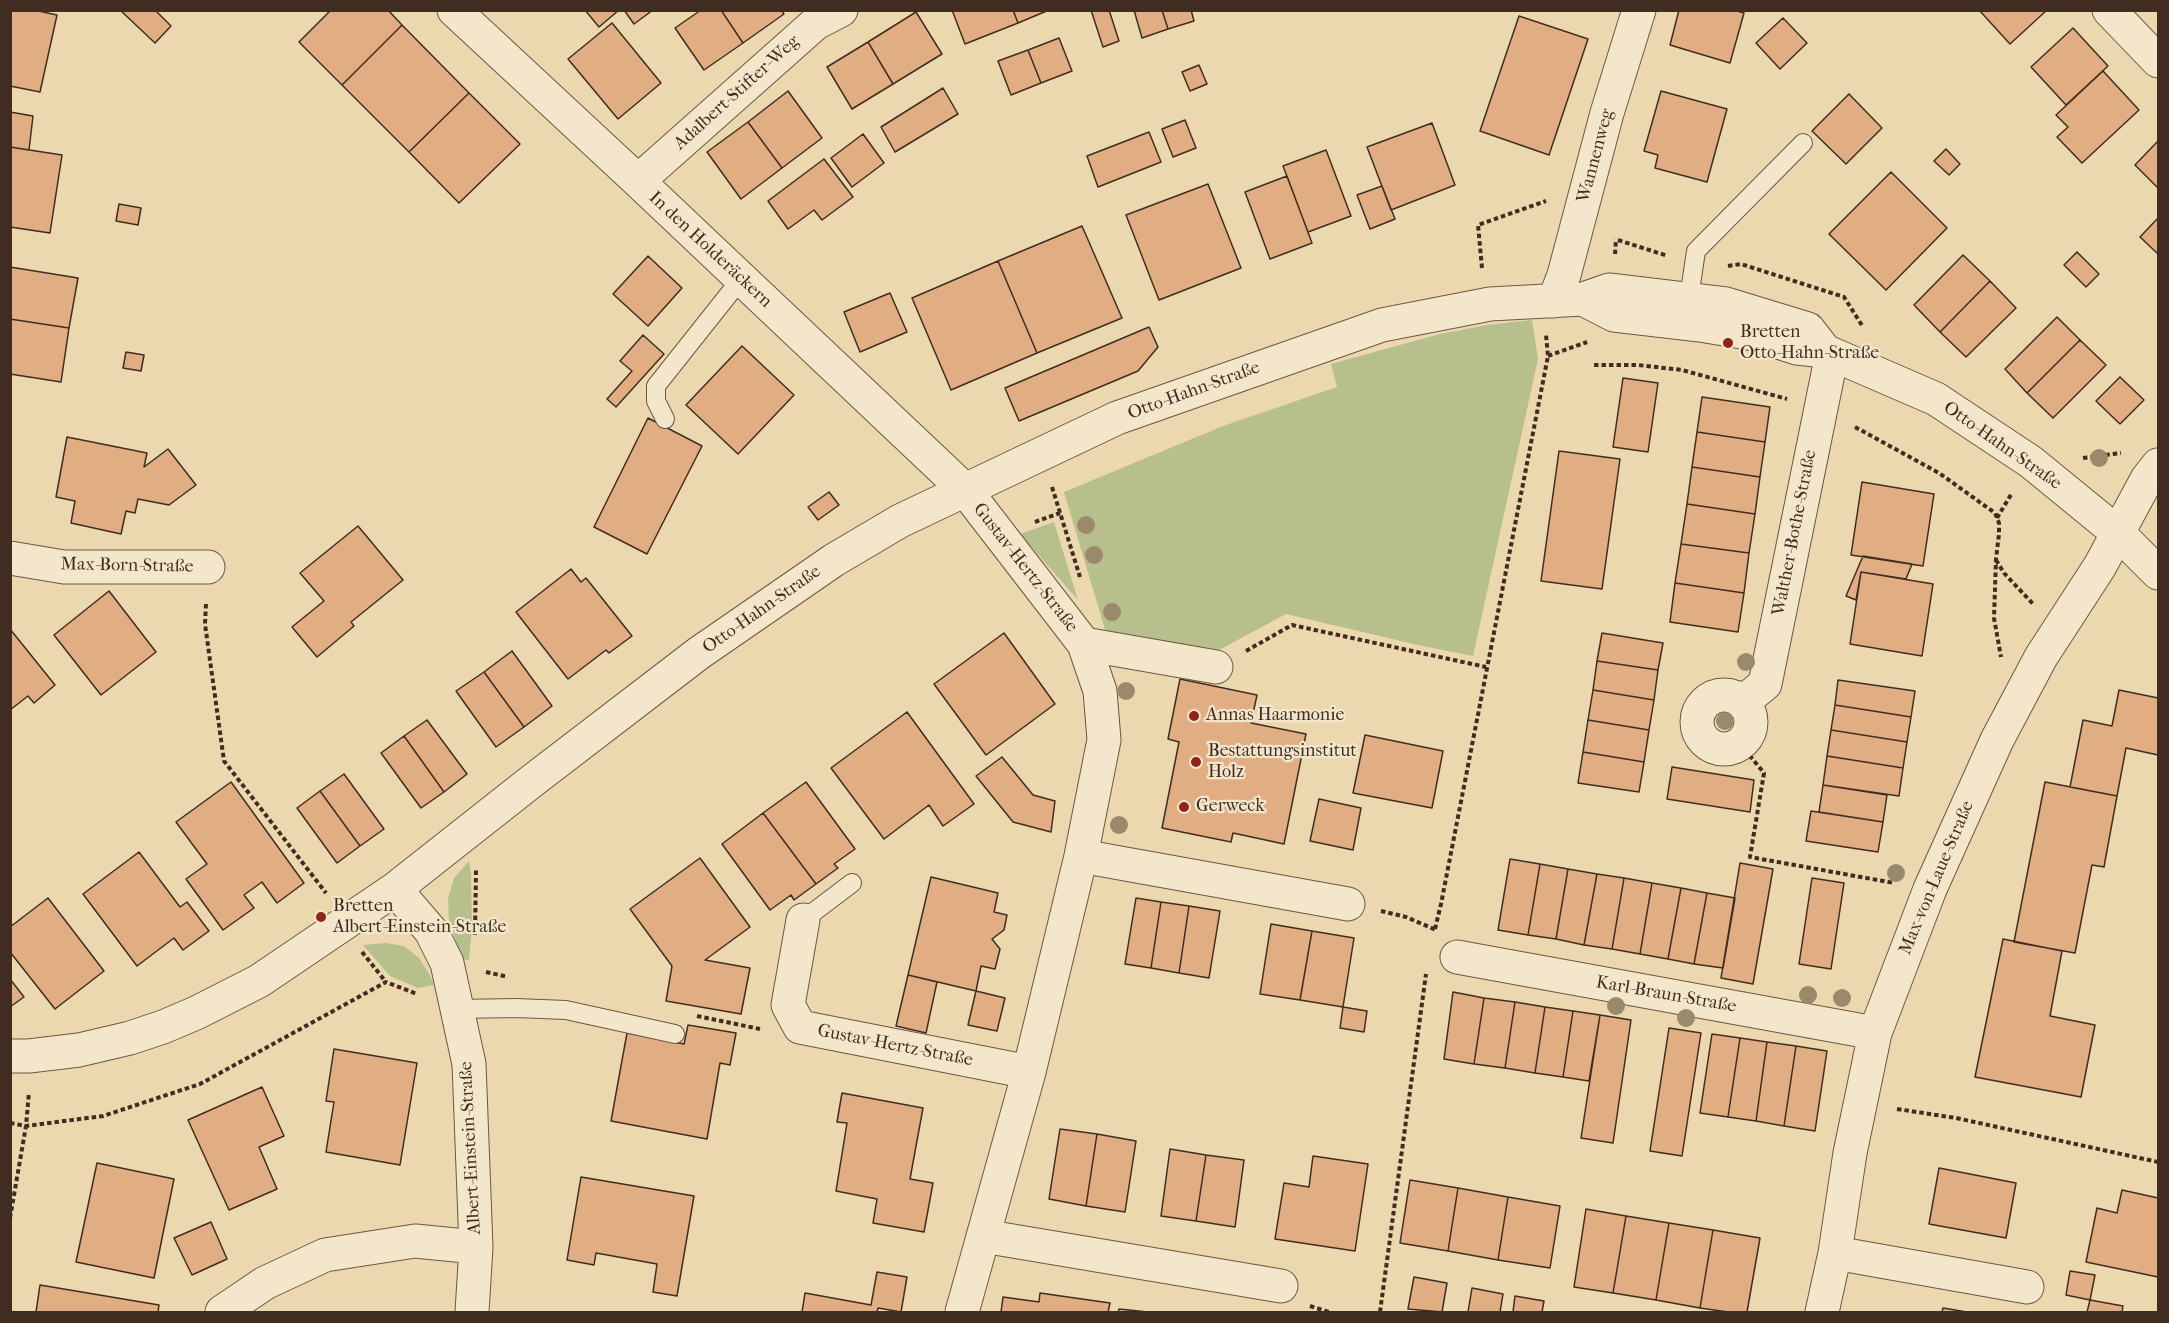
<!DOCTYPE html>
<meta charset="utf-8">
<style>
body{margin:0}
#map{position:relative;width:2169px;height:1323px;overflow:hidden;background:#ecd8af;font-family:"IM FELL French Canon",serif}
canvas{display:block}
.frame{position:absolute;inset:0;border:12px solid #412c21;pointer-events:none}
</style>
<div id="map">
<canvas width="2169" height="1323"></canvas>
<div class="frame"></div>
</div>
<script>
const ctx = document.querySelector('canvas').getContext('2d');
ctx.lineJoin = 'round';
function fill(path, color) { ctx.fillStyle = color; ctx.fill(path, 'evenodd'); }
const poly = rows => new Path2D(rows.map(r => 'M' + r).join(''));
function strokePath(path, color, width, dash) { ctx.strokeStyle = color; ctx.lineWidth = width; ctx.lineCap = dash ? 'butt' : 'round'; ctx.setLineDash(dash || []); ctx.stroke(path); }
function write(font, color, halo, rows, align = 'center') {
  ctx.font = font + ' "IM FELL French Canon",serif'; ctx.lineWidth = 4.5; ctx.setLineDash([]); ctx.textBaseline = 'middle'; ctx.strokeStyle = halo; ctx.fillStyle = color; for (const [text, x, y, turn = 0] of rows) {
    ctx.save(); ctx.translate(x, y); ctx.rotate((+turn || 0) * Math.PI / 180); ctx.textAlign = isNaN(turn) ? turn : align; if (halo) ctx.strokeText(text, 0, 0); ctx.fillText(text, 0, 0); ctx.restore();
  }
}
fill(poly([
 [1532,320,1538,359,1473,656,1418,645,1286,614,1217,651,1106,633,1064,492,1223,426,1337,387,1331,364,1440,334,1487,325],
 [1054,522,1078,600,1020,534],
 [469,861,471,873,472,927,469,960,461,959,449,920,448,898,454,878],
 [386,943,404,946,419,958,430,975,434,985,418,988,390,976,363,945]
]), '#b7bf8c');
const building = poly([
 [10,10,34,10,57,15,40,92,10,86,10,10],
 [120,10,155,10,171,26,155,43,120,10],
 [331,10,388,10,402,25,342,85,299,42,331,10],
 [585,10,619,10,599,27,585,10],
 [624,10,653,10,634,24,624,10],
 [701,10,721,10,743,43,704,70,675,28,701,10],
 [721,10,781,10,784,14,743,43,721,10],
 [952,10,1013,10,1018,23,965,44,952,10],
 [1013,10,1049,10,1018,23,1013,10],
 [1091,10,1109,10,1119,41,1103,47,1091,10],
 [1134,10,1162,10,1168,29,1142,38,1134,10],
 [1162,10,1191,10,1194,21,1168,29,1162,10],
 [1679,10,1734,10,1744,13,1730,63,1670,45,1679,10],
 [1979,10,2047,10,2010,44,1979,10],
 [916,12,942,54,893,84,868,42,916,12],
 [1519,16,1588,39,1549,155,1480,131,1519,16],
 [1783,18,1807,43,1780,69,1756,43,1783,18],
 [612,23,661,83,618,119,568,59,612,23],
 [402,25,469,93,409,152,342,85,402,25],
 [2073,28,2108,66,2066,105,2031,67,2073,28],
 [1059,38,1072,71,1041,83,1028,50,1059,38],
 [868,42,893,84,852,109,827,67,868,42],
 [1028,50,1041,83,1011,95,998,61,1028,50],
 [1199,65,1207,84,1190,91,1182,72,1199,65],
 [2103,71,2139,110,2082,163,2057,137,2068,127,2056,115,2103,71],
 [943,88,958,114,895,152,881,127,943,88],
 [788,91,822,138,782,168,748,122,788,91],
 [1661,91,1727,109,1707,182,1655,168,1658,155,1644,151,1661,91],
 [469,93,520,144,459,203,409,152,469,93],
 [1849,94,1882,128,1846,164,1812,131,1849,94],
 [10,112,33,116,29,150,10,147,10,112],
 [1185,120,1196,148,1173,157,1162,129,1185,120],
 [748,122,782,168,741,199,707,152,748,122],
 [1432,123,1455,185,1391,210,1367,147,1432,123],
 [1149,132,1161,162,1098,187,1087,156,1149,132],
 [863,134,884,163,852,187,831,158,863,134],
 [2158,141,2158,188,2135,165,2158,141],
 [10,147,62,155,50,233,10,227,10,147],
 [1946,149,1960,164,1949,175,1934,161,1946,149],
 [1326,150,1351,216,1308,232,1283,166,1326,150],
 [824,159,853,197,822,220,814,210,788,229,768,201,824,159],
 [1891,172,1947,228,1886,290,1829,234,1891,172],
 [1287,176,1312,243,1270,259,1245,192,1287,176],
 [1208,184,1241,268,1159,300,1126,215,1208,184],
 [1382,186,1395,219,1370,229,1357,195,1382,186],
 [119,204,141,208,138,225,116,221,119,204],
 [2158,218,2158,254,2140,237,2158,218],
 [1082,226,1122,318,1037,353,998,261,1082,226],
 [2077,252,2099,274,2086,287,2064,265,2077,252],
 [1963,255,1990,281,1940,332,1914,305,1963,255],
 [648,256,682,288,648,326,613,294,648,256],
 [998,261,1037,353,951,390,912,298,998,261],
 [10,267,78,278,69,328,10,319,10,267],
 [1990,281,2016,308,1966,357,1940,332,1990,281],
 [890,293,907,332,860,352,844,312,890,293],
 [2057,317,2080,340,2027,393,2005,369,2057,317],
 [10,319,69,328,61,382,10,374,10,319],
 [1149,327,1158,347,1138,371,1019,421,1005,388,1149,327],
 [643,335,664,354,616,407,607,399,632,371,620,361,643,335],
 [2080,340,2106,365,2053,418,2027,393,2080,340],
 [742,346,794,395,738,454,686,405,742,346],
 [126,352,144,355,141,371,123,368,126,352],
 [2120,377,2144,400,2120,424,2096,401,2120,377],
 [1623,378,1658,383,1648,452,1613,447,1623,378],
 [1702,397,1770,407,1765,442,1697,432,1702,397],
 [648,418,702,446,647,554,594,527,648,418],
 [1697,432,1765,442,1760,477,1692,467,1697,432],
 [67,437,147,453,144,467,168,449,196,485,169,505,138,499,135,513,126,511,121,534,71,523,75,501,56,497,67,437],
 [1559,451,1620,459,1602,589,1541,581,1559,451],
 [1692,467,1760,477,1755,514,1687,504,1692,467],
 [1862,482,1934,494,1923,566,1851,555,1862,482],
 [829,492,839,505,818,520,808,507,829,492],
 [1687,504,1755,514,1749,553,1681,544,1687,504],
 [358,526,403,580,351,622,354,626,317,657,292,627,324,601,300,573,358,526],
 [1681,544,1749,553,1744,593,1675,583,1681,544],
 [1863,556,1912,564,1906,579,1861,572,1856,600,1846,596,1863,556],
 [571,569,581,582,586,578,632,636,609,653,606,650,568,679,516,612,571,569],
 [1861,572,1933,584,1922,656,1850,644,1861,572],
 [1675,583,1744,593,1738,632,1670,622,1675,583],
 [109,591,156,652,101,695,54,635,109,591],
 [10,629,55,685,34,703,28,696,10,710,10,629],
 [1004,633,1055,704,986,755,934,684,1004,633],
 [1602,633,1663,643,1658,670,1597,661,1602,633],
 [512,651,552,706,524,727,484,672,512,651],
 [1597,661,1658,670,1654,700,1593,690,1597,661],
 [484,672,524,727,496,747,456,691,484,672],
 [1180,679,1257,695,1251,723,1306,734,1284,844,1233,833,1231,842,1162,828,1179,742,1168,739,1180,679],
 [1838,680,1915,691,1911,717,1835,705,1838,680],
 [1593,690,1654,700,1649,730,1588,720,1593,690],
 [2119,690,2158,698,2158,755,2126,748,2117,796,2070,787,2083,720,2112,726,2119,690],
 [1835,705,1911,717,1907,742,1831,730,1835,705],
 [907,712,974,804,943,826,929,805,884,839,831,768,907,712],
 [427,720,467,774,444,792,404,736,427,720],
 [1588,720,1649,730,1644,762,1583,752,1588,720],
 [1831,730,1907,742,1903,768,1827,756,1831,730],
 [1365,735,1443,751,1432,808,1353,793,1365,735],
 [404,736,444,792,421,808,381,753,404,736],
 [1583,752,1644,762,1639,792,1578,783,1583,752],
 [1827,756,1903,768,1899,796,1823,785,1827,756],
 [1002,757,1033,795,1055,801,1051,832,1013,822,976,776,1002,757],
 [1672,767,1754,780,1750,812,1667,799,1672,767],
 [344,774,384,829,360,846,320,791,344,774],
 [231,782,304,883,277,903,262,882,244,895,254,908,223,930,186,879,207,864,176,822,231,782],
 [806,782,855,849,834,864,838,868,816,884,763,813,806,782],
 [2045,782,2117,796,2104,867,2092,865,2075,953,2014,942,2045,782],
 [1823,785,1887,795,1883,822,1819,812,1823,785],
 [320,791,360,846,337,863,297,808,320,791],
 [1319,799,1361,808,1353,850,1310,841,1319,799],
 [1811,811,1883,822,1878,852,1806,841,1811,811],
 [763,813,816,884,794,900,791,895,770,910,722,844,763,813],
 [139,852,180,907,187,902,209,931,183,950,174,938,137,966,83,894,139,852],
 [700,858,750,927,705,960,750,968,741,1014,666,1001,672,966,630,909,700,858],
 [1510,859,1540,864,1528,935,1498,930,1510,859],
 [1740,863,1773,869,1753,984,1721,978,1740,863],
 [1540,864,1568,869,1556,939,1528,935,1540,864],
 [1568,869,1597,874,1584,945,1556,939,1568,869],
 [1597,874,1624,878,1612,949,1584,945,1597,874],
 [931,877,998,893,994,912,1007,915,1004,930,992,939,1000,949,995,969,981,966,976,991,908,975,931,877],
 [1624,878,1652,883,1640,954,1612,949,1624,878],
 [1812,878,1844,883,1831,969,1799,964,1812,878],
 [1652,883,1681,888,1668,959,1640,954,1652,883],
 [1681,888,1707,893,1694,964,1668,959,1681,888],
 [1707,893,1735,898,1723,968,1694,964,1707,893],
 [48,898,104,971,55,1009,10,952,10,927,48,898],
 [1136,898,1161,902,1151,968,1125,964,1136,898],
 [1161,902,1189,906,1179,973,1151,968,1161,902],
 [1189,906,1220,911,1209,978,1179,973,1189,906],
 [1271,924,1312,931,1300,1000,1260,994,1271,924],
 [1312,931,1354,938,1343,1007,1300,1000,1312,931],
 [2003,939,2062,951,2050,1016,2095,1025,2081,1097,1975,1077,2003,939],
 [908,975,937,982,926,1033,896,1026,908,975],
 [10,979,24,997,10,1007,10,979],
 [976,991,1005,998,997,1031,968,1025,976,991],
 [1453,992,1484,998,1474,1064,1444,1059,1453,992],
 [1484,998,1515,1002,1505,1068,1474,1064,1484,998],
 [1515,1002,1545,1007,1535,1073,1505,1068,1515,1002],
 [1343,1007,1367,1011,1364,1032,1340,1028,1343,1007],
 [1545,1007,1573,1011,1563,1077,1535,1073,1545,1007],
 [1573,1011,1600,1015,1589,1081,1563,1077,1573,1011],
 [1600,1015,1631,1020,1613,1143,1581,1138,1600,1015],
 [688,1025,736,1033,730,1065,720,1063,707,1139,611,1121,627,1033,684,1044,688,1025],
 [1669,1028,1701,1033,1682,1156,1650,1151,1669,1028],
 [1712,1034,1740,1038,1728,1117,1700,1113,1712,1034],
 [1740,1038,1767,1042,1756,1121,1728,1117,1740,1038],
 [1767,1042,1796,1046,1784,1126,1756,1121,1767,1042],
 [1796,1046,1827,1051,1815,1131,1784,1126,1796,1046],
 [334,1049,417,1063,400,1165,326,1152,334,1102,326,1101,334,1049],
 [262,1087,284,1136,259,1147,277,1189,229,1210,188,1120,262,1087],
 [842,1093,923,1108,910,1179,933,1183,924,1232,873,1223,877,1199,836,1191,847,1123,837,1122,842,1093],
 [1060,1129,1097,1134,1086,1206,1049,1199,1060,1129],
 [1097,1134,1136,1141,1125,1212,1086,1206,1097,1134],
 [1170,1149,1206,1155,1196,1221,1161,1216,1170,1149],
 [1206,1155,1244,1160,1235,1227,1196,1221,1206,1155],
 [1313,1156,1368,1164,1355,1251,1275,1239,1284,1183,1309,1187,1313,1156],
 [97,1163,174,1179,154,1278,76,1262,97,1163],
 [1939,1168,2016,1183,2006,1238,1929,1224,1939,1168],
 [581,1177,694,1196,677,1296,653,1292,657,1264,596,1253,594,1265,567,1260,581,1177],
 [1410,1180,1458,1188,1448,1251,1400,1243,1410,1180],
 [1458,1188,1508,1197,1498,1260,1448,1251,1458,1188],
 [2122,1190,2158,1198,2158,1277,2086,1262,2097,1208,2117,1213,2122,1190],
 [1508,1197,1560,1206,1550,1268,1498,1260,1508,1197],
 [1586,1209,1626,1216,1613,1293,1574,1287,1586,1209],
 [1626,1216,1669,1223,1656,1300,1613,1293,1626,1216],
 [211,1222,227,1259,192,1275,174,1238,211,1222],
 [1669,1223,1713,1230,1700,1308,1656,1300,1669,1223],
 [1713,1230,1760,1238,1747,1312,1728,1312,1700,1308,1713,1230],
 [2070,1271,2095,1275,2090,1300,2066,1295,2070,1271],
 [877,1272,907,1277,901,1312,878,1308,877,1312,802,1312,805,1293,871,1305,877,1272],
 [1414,1277,1447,1283,1442,1312,1408,1309,1414,1277],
 [40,1285,159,1305,158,1312,36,1312,40,1285],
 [1472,1288,1503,1294,1500,1312,1468,1312,1472,1288],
 [1040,1293,1110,1303,1108,1312,1001,1312,1003,1297,1039,1302,1040,1293],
 [1515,1296,1544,1301,1542,1312,1513,1312,1515,1296],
 [2090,1300,2123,1306,2122,1312,2087,1312,2090,1300],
 [1943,1308,1967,1312,1942,1312,1943,1308],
 [1119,1309,1148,1312,1118,1312,1119,1309]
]);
fill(building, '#e1ae83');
strokePath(building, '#412c21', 1.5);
const lane = poly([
 [1689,298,1696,251,1803,143],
 [665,419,656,401,656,386,741,279],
 [803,920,852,883],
 [457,1009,516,1008,566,1010,675,1034]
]);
const street = poly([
 [454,10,638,181,966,491,1084,644,1100,691,1104,740,1081,856,1029,1072,962,1312],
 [2109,10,2158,61],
 [638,181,816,23,841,10],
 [1583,299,1614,315,1700,325,1754,334,1797,348,1825,351,1936,399,2031,462,2119,534,2158,573],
 [1554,301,1564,275,1607,113,1639,10],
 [10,558,64,567,208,567],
 [1084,644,1216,667],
 '1697 722a27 27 0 1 1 54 0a27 27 0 1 1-54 0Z',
 [1743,702,1765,684,1832,354],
 [1081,856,1348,904],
 [395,889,431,931,447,963,469,1064,476,1247,472,1312],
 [803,920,788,1005,800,1027,1029,1072],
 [1457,957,1875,1033],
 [10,1056,29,1056,79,1050,130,1038,163,1027,196,1013,259,981,395,889,532,781,699,653,834,560,900,521,1117,418,1382,325,1490,304,1583,299,1609,290,1726,304,1808,329,1825,351],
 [983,1236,1281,1286],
 [1835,1253,2027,1287],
 [222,1312,265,1283,325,1255,415,1241,476,1247],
 [1822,1312,1835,1253,1850,1153,1875,1033,1930,889,1997,740,2041,657,2100,566,2147,479,2158,465]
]);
strokePath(lane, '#6c5744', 20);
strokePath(street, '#6c5744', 35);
strokePath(poly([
 [1618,240,1668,256],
 [1615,254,1616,239],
 [1728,266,1741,264,1844,297,1863,327],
 [1482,268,1478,225,1546,201],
 [1548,356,1587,342],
 [1594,365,1638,365,1682,370,1787,399],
 [1855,427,1939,473,1995,513,1999,523,1999,534,1996,559,1994,618,2001,657],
 [2083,458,2121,453],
 [1052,487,1080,577],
 [1997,518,2012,493],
 [1035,522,1060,513],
 [1996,560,2004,573,2033,604],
 [206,604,205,624,224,761,326,893],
 [1246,651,1292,625,1486,667],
 [1740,744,1764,773,1750,857,1894,883],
 [1381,911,1406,917,1436,930],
 [1435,929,1441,904,1548,356,1546,335],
 [475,935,476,870],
 [362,952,386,982],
 [486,972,508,977],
 [697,1016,760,1029],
 [1897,1109,1956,1118,2158,1162],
 [10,1123,26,1126,103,1116,200,1084,386,982,417,994],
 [10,1218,26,1126,29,1092],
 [1310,1306,1329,1312],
 [1380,1312,1426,974]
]), '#412c21', 4, [4.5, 3]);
strokePath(lane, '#f3e6cb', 18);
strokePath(street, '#f3e6cb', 33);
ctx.fillStyle = '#9b896c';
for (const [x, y] of [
 [2099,458],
 [1086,525],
 [1094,555],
 [1112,612],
 [1746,662],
 [1126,691],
 [1725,721],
 [1119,825],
 [1896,873],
 [1808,995],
 [1842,998],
 [1616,1006],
 [1686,1018]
]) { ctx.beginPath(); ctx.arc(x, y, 9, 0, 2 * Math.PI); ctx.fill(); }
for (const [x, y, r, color] of [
 [1728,343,6,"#8f2418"],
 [1194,716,6,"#8f2418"],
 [1196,762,6,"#8f2418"],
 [1184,807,6,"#8f2418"],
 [321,917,6,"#8f2418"]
]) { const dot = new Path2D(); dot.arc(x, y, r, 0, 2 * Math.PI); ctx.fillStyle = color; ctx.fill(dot); strokePath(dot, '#f3e6cb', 2); }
write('18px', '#412c21', '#f3e6cb', [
 ["Adalbert-Stifter-Weg",737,93,-42],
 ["Wannenweg",1596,156,-75],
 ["In den Holderäckern",710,250,43],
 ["Otto-Hahn-Straße",1194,391,-20],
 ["Otto-Hahn-Straße",2002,446,35],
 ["Walther-Bothe-Straße",1795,533,-79],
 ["Max-Born-Straße",127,566,1],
 ["Gustav-Hertz-Straße",1025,568,52],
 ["Otto-Hahn-Straße",762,610,-35],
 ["Max-von-Laue-Straße",1937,878,-67],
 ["Karl-Braun-Straße",1666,995,10],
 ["Gustav-Hertz-Straße",895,1046,11],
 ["Albert-Einstein-Straße",471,1148,-93]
]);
write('18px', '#412c21', '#f3e6cb', [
 ["Bretten",1740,333],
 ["Otto-Hahn-Straße",1740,354],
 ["Annas Haarmonie",1206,716],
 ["Bestattungsinstitut",1208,752],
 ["Holz",1208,773],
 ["Gerweck",1196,807],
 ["Bretten",333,907],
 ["Albert-Einstein-Straße",333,928]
], 'left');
</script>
